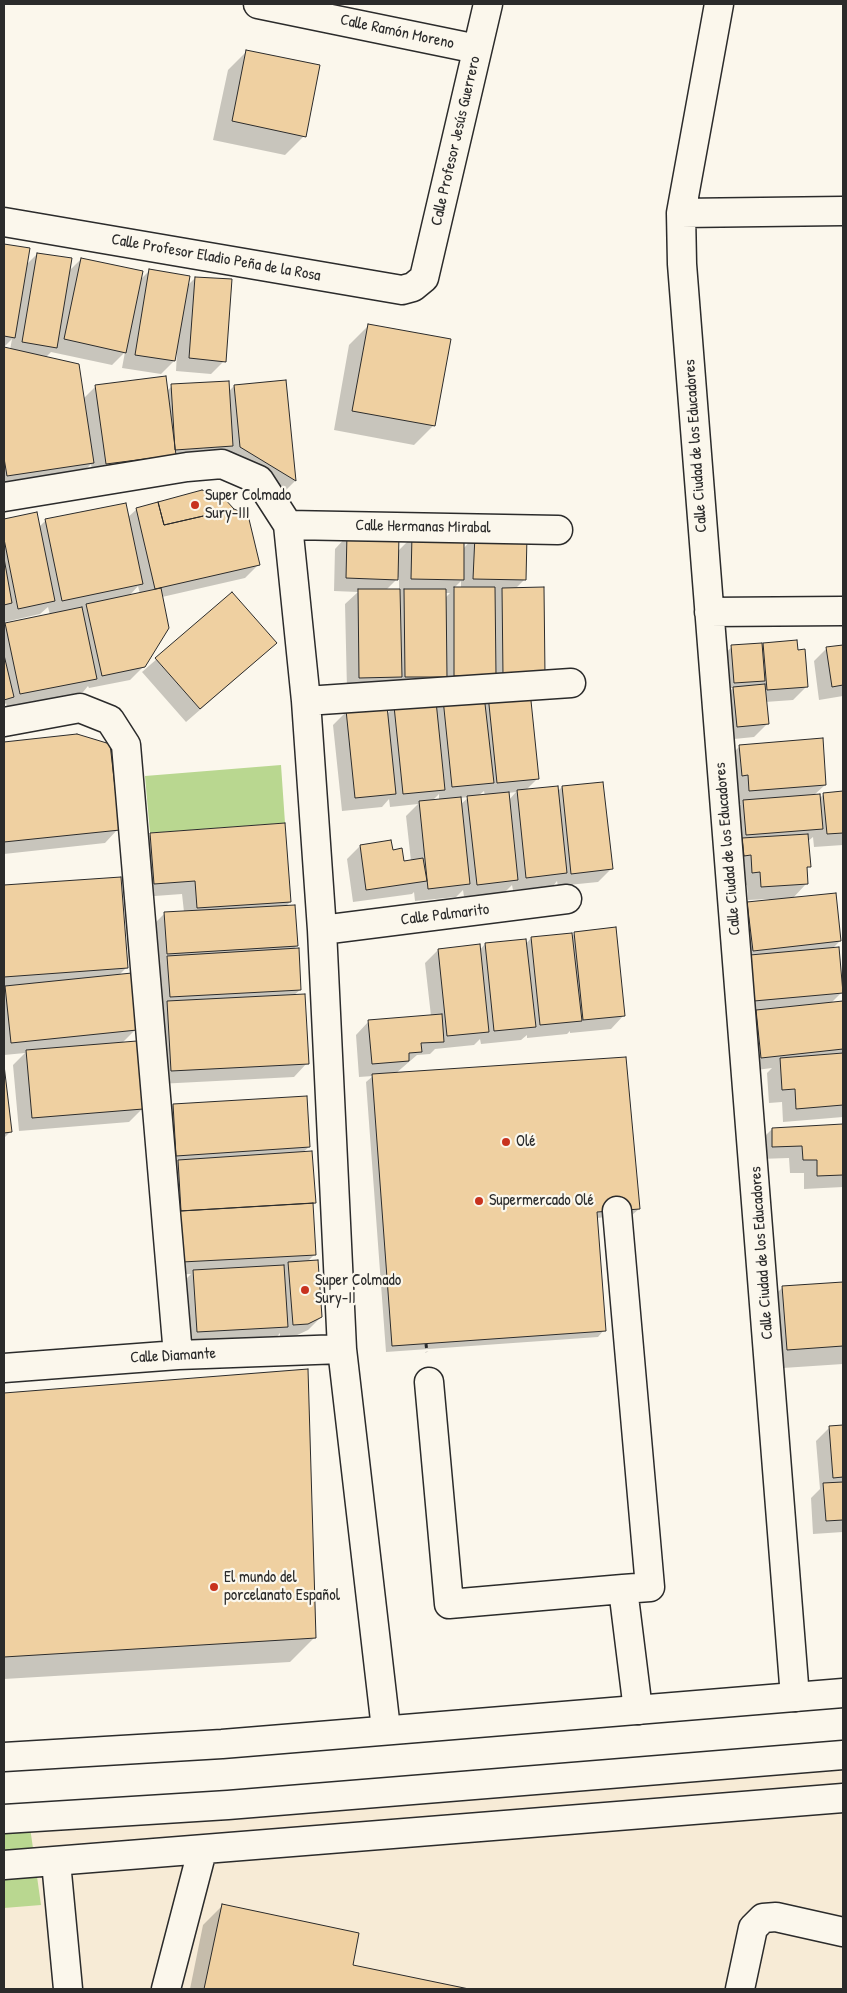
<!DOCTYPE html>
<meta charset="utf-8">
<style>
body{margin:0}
#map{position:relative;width:847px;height:1993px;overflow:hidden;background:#fbf7ec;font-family:"Patrick Hand",sans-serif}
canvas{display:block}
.frame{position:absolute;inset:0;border:5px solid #2b2b2b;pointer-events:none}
</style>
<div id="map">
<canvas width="847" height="1993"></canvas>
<div class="frame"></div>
</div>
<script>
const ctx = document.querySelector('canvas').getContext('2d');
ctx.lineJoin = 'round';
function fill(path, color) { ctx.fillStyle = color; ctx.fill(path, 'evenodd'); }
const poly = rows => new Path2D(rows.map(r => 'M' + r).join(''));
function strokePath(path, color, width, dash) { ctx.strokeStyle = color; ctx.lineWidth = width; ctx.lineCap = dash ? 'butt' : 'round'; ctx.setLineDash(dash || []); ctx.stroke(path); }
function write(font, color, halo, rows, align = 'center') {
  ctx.font = font + ' "Patrick Hand",sans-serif'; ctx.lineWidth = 4.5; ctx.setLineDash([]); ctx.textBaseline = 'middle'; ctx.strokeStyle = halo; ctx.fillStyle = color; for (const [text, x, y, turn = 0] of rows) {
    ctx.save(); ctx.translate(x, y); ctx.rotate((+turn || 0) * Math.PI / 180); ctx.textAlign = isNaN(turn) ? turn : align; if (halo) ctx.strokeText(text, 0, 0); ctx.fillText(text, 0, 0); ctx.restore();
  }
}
fill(poly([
 [843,1768,843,1989,4,1989,4,1832]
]), '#f7ebd6');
fill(poly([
 [281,765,285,823,150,833,145,776],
 [29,1820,41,1905,4,1908,4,1822]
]), '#b9d790');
fill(poly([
 [247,51,304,136,285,155,213,140,228,70],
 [4,246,28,250,26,265,37,254,68,272,81,259,140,280,150,270,186,287,195,278,224,361,211,374,176,371,177,352,175,352,174,361,161,374,122,368,125,352,112,365,51,352,45,358,83,399,96,386,167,391,172,386,228,392,234,386,285,382,295,481,282,494,227,460,226,451,218,459,93,477,91,464,79,476,4,487,4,349,10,350,12,339,4,347],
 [368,326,434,425,414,445,334,430,349,345],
 [137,509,258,565,245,578,162,597,144,666,130,680,89,688,88,686,83,692,7,707,6,703,4,706,4,626,50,615,48,607,40,614,5,622,4,520,36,514,39,527,46,520,127,518],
 [138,586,140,594,129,596],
 [348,535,398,551,413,536,463,549,475,536,524,580,515,589,544,675,347,690,345,604,358,592,334,591,335,549],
 [399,577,399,590,386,590],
 [461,581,461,589,453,589],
 [445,593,450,593,445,598],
 [232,593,262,656,186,722,142,672],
 [764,644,797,651,807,686,793,700,765,702,767,724,754,737,724,740,720,701,733,688,728,688,725,653,732,647,761,647],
 [843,646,843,696,819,700,814,661,827,648],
 [489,696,538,778,526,790,558,791,562,787,611,869,598,882,558,886,557,881,553,886,513,890,512,885,504,893,464,897,463,890,456,897,415,901,414,892,412,894,353,902,347,859,360,846,392,851,403,862,411,861,406,816,418,804,390,807,389,799,382,807,342,811,333,725,346,712,387,714,394,707,435,709,444,701],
 [484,791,485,796,478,796],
 [516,792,509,800,508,793],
 [439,794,439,800,432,801],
 [469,797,460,805,460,798],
 [77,735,118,829,105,843,4,854,4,743],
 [740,746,825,785,814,795,820,798,824,794,843,793,843,845,814,847,813,837,807,842,809,866,806,870,806,884,792,899,840,941,832,949,842,992,831,1003,843,1002,843,1053,841,1055,843,1055,843,1117,783,1122,782,1102,769,1103,767,1073,772,1068,748,1071,744,1025,756,1012,741,1013,734,917,748,903,769,901,769,899,748,900,747,885,739,886,730,814,741,804,736,804,727,759],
 [150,835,290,902,285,907,297,946,293,949,300,990,294,995,307,1063,294,1077,158,1084,151,927,165,913,184,912,182,894,141,897,137,848],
 [120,878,127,967,118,976,136,1029,122,1043,142,1109,129,1122,19,1131,13,1065,25,1053,4,1055,4,886],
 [575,933,624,1015,611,1029,570,1033,570,1031,567,1034,527,1038,527,1035,521,1040,481,1044,480,1039,474,1045,435,1049,430,1054,417,1055,395,1074,639,1209,632,1215,596,1218,604,1330,598,1337,386,1352,366,1082,373,1076,359,1077,356,1035,369,1021,431,1016,425,963,438,950,479,951,485,944,526,944,531,938,572,936],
 [4,1076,11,1131,4,1138],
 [306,1097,309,1147,302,1153,315,1254,307,1262,321,1317,308,1330,293,1337,280,1338,280,1333,274,1340,184,1345,180,1285,191,1274,169,1275,160,1119,173,1105],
 [843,1126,843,1187,804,1189,804,1173,790,1173,789,1158,759,1159,759,1142,772,1129],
 [843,1283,843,1364,768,1369,764,1306,783,1287],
 [307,1370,314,1638,290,1662,4,1679,4,1394],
 [843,1426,843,1532,813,1534,811,1498,820,1489,816,1441,830,1427],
 [222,1906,351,1966,463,1989,190,1989,203,1925]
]), '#0003');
const building = poly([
 [246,50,320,65,306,137,232,121,246,50],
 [4,244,30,248,15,338,4,336,4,244],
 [37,253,72,258,57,348,22,342,37,253],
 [81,258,143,271,126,353,64,339,81,258],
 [149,269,190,276,175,361,135,355,149,269],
 [195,277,232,279,226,362,189,358,195,277],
 [368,324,451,339,435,426,352,411,368,324],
 [4,347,79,364,94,463,7,476,4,458,4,347],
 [166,376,176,455,106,464,95,385,166,376],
 [286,380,296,481,240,447,234,385,286,380],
 [229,381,233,446,175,450,171,384,229,381],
 [202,490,223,497,234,509,164,525,158,502,202,490],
 [158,502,164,525,234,509,248,515,260,565,155,589,136,508,158,502],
 [126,503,143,584,62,601,45,519,126,503],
 [37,512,55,601,18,609,4,539,4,519,37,512],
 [347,534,399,535,398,580,346,578,347,534],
 [412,535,464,536,464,580,411,579,412,535],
 [475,535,527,536,526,580,473,579,475,535],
 [4,558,12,603,4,605,4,558],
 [454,587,495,587,496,675,454,676,454,587],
 [544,587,545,675,503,676,502,588,544,587],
 [161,588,169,628,145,667,102,676,86,604,161,588],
 [358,589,400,589,402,677,359,678,358,589],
 [404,589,446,589,447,677,405,677,404,589],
 [232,592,277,643,200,709,155,658,232,592],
 [82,607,97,679,20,694,5,623,82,607],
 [797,640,798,650,805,649,808,687,767,690,763,643,797,640],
 [762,643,765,681,734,683,731,645,762,643],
 [843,645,843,685,832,687,826,647,843,645],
 [4,655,14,697,4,700,4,655],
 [765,684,769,724,737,727,733,687,765,684],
 [530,691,539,779,497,783,488,695,530,691],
 [484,695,494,783,452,787,443,699,484,695],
 [436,701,445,790,403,794,394,706,436,701],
 [387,706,396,794,355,798,346,710,387,706],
 [77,734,110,744,120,830,4,842,4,742,77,734],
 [823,738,826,785,749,791,748,775,742,776,739,745,823,738],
 [603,782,613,869,571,874,562,786,603,782],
 [558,786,567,873,526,878,517,790,558,786],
 [843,791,843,833,827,834,823,793,843,791],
 [509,792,518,880,477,885,467,796,509,792],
 [820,794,823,829,746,835,743,800,820,794],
 [461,797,470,884,428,889,419,801,461,797],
 [285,823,291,902,197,908,195,881,154,884,150,833,285,823],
 [808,834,811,867,807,867,808,884,761,887,760,872,752,873,751,855,744,856,742,838,808,834],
 [391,840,393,850,402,848,404,861,423,858,427,881,366,890,360,845,391,840],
 [121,877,128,968,4,977,4,885,121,877],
 [836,893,841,941,753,951,747,902,836,893],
 [295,905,298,946,167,954,164,912,295,905],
 [616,927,625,1016,583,1020,574,932,616,927],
 [572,933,582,1021,540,1025,531,937,572,933],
 [526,939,536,1027,494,1031,485,943,526,939],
 [480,944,489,1032,447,1036,438,949,480,944],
 [839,947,843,993,754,1001,750,955,839,947],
 [299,948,301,990,170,997,167,956,299,948],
 [132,973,137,1030,11,1043,5,986,132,973],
 [305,994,309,1064,171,1071,167,1001,305,994],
 [843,1001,843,1049,761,1058,756,1010,843,1001],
 [442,1014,444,1042,421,1043,422,1052,409,1053,409,1061,372,1064,368,1020,442,1014],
 [137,1041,143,1109,32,1118,26,1050,137,1041],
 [843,1053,843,1105,796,1109,795,1089,782,1090,780,1058,843,1053],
 [626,1057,640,1209,597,1212,606,1331,392,1346,372,1074,626,1057],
 [4,1065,12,1132,4,1133,4,1065],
 [307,1096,310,1147,176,1156,173,1104,307,1096],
 [843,1124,843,1175,817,1176,817,1160,803,1160,802,1146,772,1147,772,1128,843,1124],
 [312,1151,316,1203,181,1211,178,1160,312,1151],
 [313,1203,316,1255,182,1262,179,1211,313,1203],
 [318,1260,322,1317,308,1324,293,1325,288,1262,318,1260],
 [284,1265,288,1327,197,1332,193,1270,284,1265],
 [843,1282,843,1346,787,1350,782,1286,843,1282],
 [308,1369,316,1638,4,1657,4,1393,308,1369],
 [843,1425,843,1477,833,1478,829,1426,843,1425],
 [843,1482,843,1520,826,1521,823,1483,843,1482],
 [222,1904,359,1933,353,1965,469,1989,204,1989,222,1904]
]);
fill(building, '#efd0a1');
strokePath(building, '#2b2b2b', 1);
const minor = poly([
 [258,4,477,49],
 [719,4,681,213,682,264,795,1697],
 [681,213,843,211],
 [4,222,402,290,413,287,424,278,488,4],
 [4,497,187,467,222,464,259,480,288,525,306,701,322,930,342,1349,386,1729],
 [288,525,558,530],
 [709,612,843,611],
 [306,701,571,683],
 [4,722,80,708,110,720,126,745,178,1355],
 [322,930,567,899],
 [617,1211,650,1587,623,1589],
 [4,1368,178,1355,342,1349],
 [429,1382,449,1604,623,1589,638,1710],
 [56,1862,68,1989],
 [4,1865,843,1798],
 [166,1989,202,1851],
 [740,1989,753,1928,763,1918,776,1917,843,1932]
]);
const major = poly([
 [4,1757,222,1744,843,1693],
 [4,1819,228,1805,843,1755]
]);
strokePath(minor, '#2b2b2b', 31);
strokePath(major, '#2b2b2b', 31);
strokePath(poly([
 [426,1344,427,1352]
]), '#2b2b2b', 3, [4, 4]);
strokePath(minor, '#fbf7ec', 28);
strokePath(major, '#fbf7ec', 28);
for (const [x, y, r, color] of [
 [195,505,5,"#c8321e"],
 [506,1142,5,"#c8321e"],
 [479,1201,5,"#c8321e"],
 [305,1290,5,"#c8321e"],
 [214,1587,5,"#c8321e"]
]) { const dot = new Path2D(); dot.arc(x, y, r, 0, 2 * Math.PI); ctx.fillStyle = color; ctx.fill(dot); strokePath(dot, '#fbf7ec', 2); }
write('16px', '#2b2b2b', '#fbf7ec', [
 ["Calle Ramón Moreno",397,32,12],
 ["Calle Profesor Jesús Guerrero",456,141,-77],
 ["Calle Profesor Eladio Peña de la Rosa",216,258,10],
 ["Calle Ciudad de los Educadores",696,446,-94],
 ["Calle Hermanas Mirabal",423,527,1],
 ["Calle Ciudad de los Educadores",728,849,-95],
 ["Calle Palmarito",445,915,-7],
 ["Calle Ciudad de los Educadores",762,1253,-94],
 ["Calle Diamante",173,1356,-3]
]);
write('16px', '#2b2b2b', '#fbf7ec', [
 ["Super Colmado",205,496],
 ["Sury-III",205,514],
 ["Olé",516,1142],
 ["Supermercado Olé",489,1201],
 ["Super Colmado",315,1281],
 ["Sury-II",315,1299],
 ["El mundo del",224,1578],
 ["porcelanato Español",224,1596]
], 'left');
</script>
